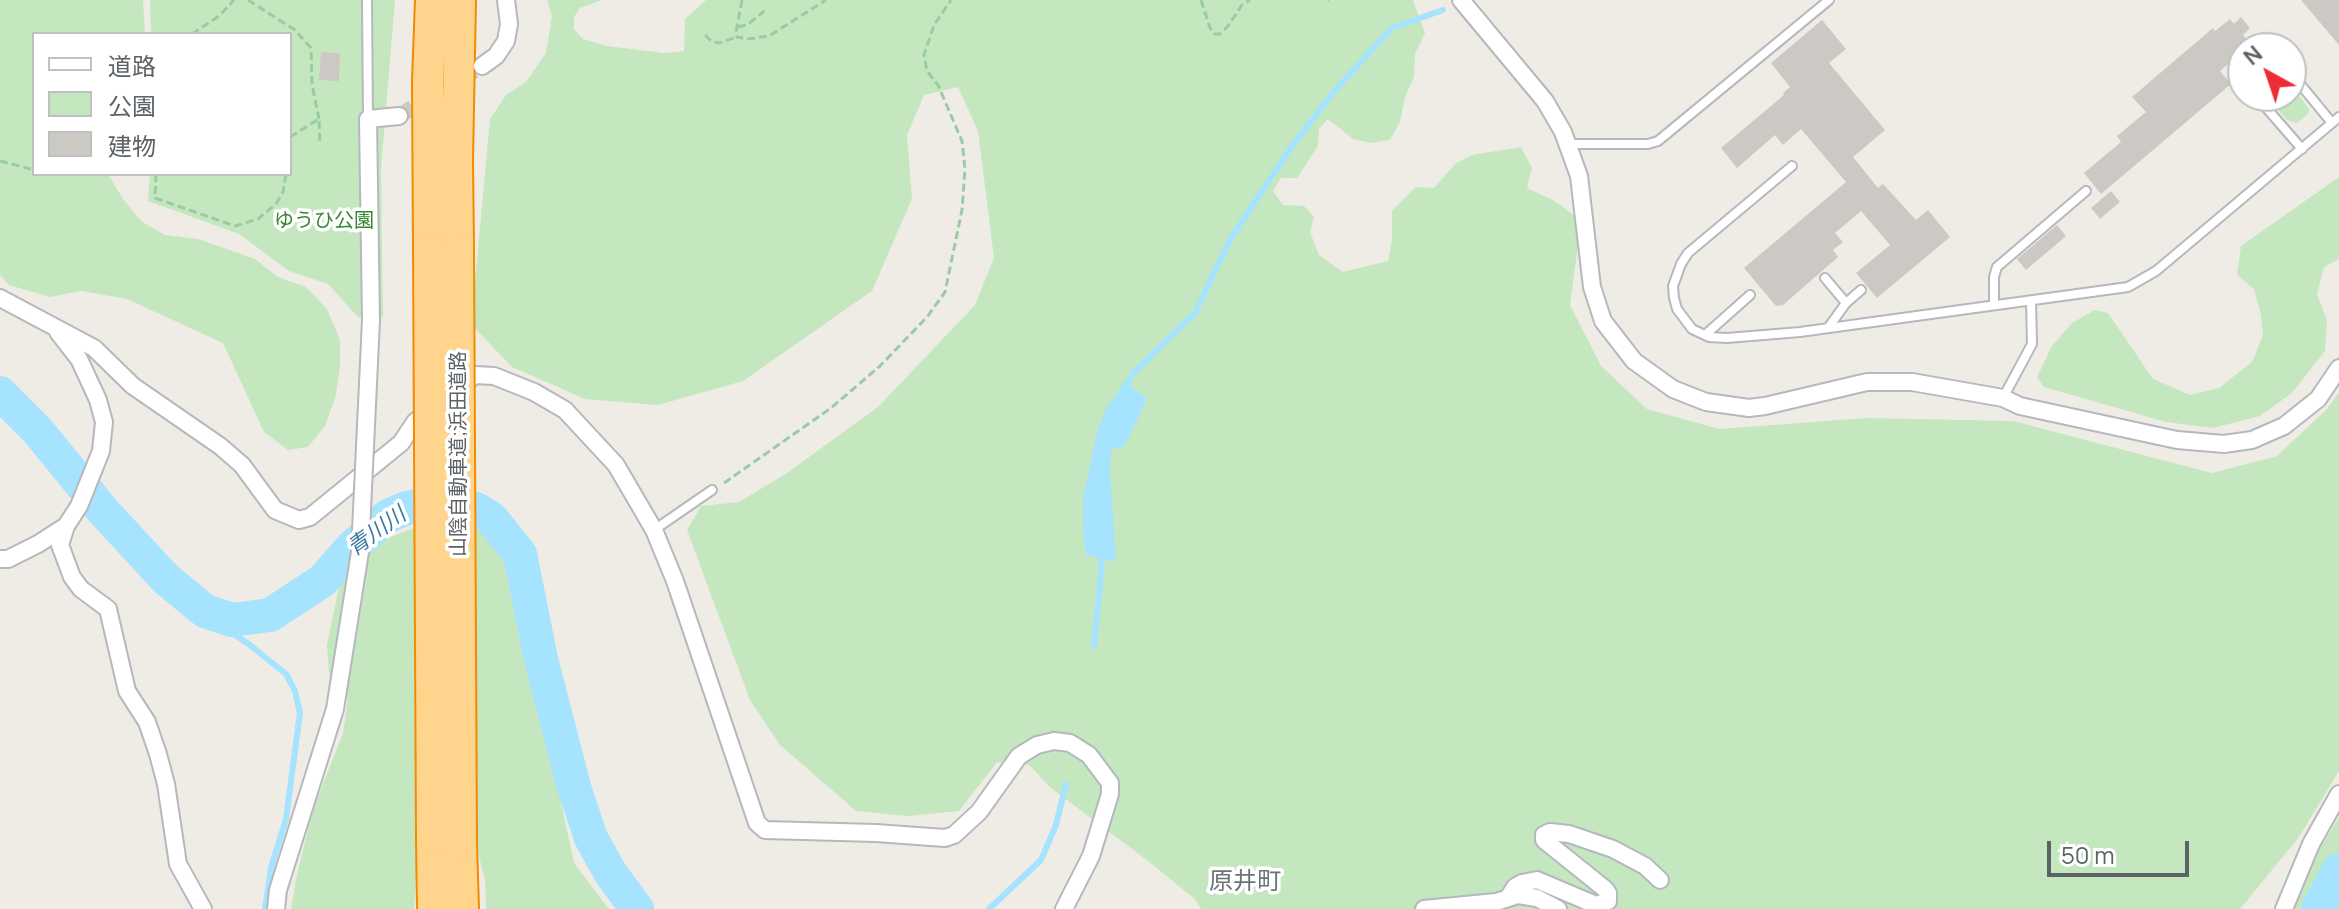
<!DOCTYPE html>
<meta charset="utf-8">
<style>
body{margin:0}
#map{position:relative;width:2339px;height:909px;overflow:hidden;background:#efece5;font-family:Manrope,"Noto Sans JP",sans-serif}
canvas{display:block}
.legend{position:absolute;left:32px;top:32px;width:260px;height:144px;box-sizing:border-box;background:#fff;border:2px solid #bec0c2;margin:0;padding:10px 14px;list-style:none;font-size:24px;color:#5c6266}
.legend li{display:flex;align-items:center;gap:16px;height:40px}
.legend b{width:40px;border:2px solid #bec0c2}
.north{position:absolute;left:2227px;top:32px;width:80px;height:80px;box-sizing:border-box;background:#fff;border:2px solid #bec0c2;border-radius:50%;rotate:320deg;font-size:22px;font-weight:700;line-height:32px;text-align:center;color:#5c6266}
.north::after{content:'';display:block;margin:auto;width:28px;height:36px;background:#ee2c35;clip-path:polygon(50% 0,100% 100%,50% 72%,0 100%)}
.scale{position:absolute;left:2047px;top:841px;width:142px;height:36px;box-sizing:border-box;border:4px solid #5c6266;border-top:0;padding-left:10px;font-size:24px;line-height:28px;white-space:nowrap;color:#5c6266;-webkit-text-stroke:6px #fff;paint-order:stroke}
</style>
<div id="map">
<canvas width="2339" height="909"></canvas>
<ul class="legend">
<li><b style="height:10px;background:#fff"></b>道路</li>
<li><b style="height:22px;background:#c5e7c0"></b>公園</li>
<li><b style="height:22px;background:#ccc9c4"></b>建物</li>
</ul>
<div class="north">N</div>
<div class="scale">50 m</div>
</div>
<script>
const ctx = document.querySelector('canvas').getContext('2d');
ctx.lineJoin = 'round';
function fill(path, color) { ctx.fillStyle = color; ctx.fill(path, 'evenodd'); }
const poly = rows => new Path2D(rows.map(r => 'M' + r).join(''));
function strokePath(path, color, width, dash) { ctx.strokeStyle = color; ctx.lineWidth = width; ctx.lineCap = dash ? 'butt' : 'round'; ctx.setLineDash(dash || []); ctx.stroke(path); }
function write(font, color, halo, rows, align = 'center') {
  ctx.font = font + ' Manrope,"Noto Sans JP",sans-serif'; ctx.lineWidth = 7; ctx.setLineDash([]); ctx.textBaseline = 'middle'; ctx.strokeStyle = halo; ctx.fillStyle = color; for (const [text, x, y, turn = 0] of rows) {
    ctx.save(); ctx.translate(x, y); ctx.rotate((+turn || 0) * Math.PI / 180); ctx.textAlign = isNaN(turn) ? turn : align; if (halo) ctx.strokeText(text, 0, 0); ctx.fillText(text, 0, 0); ctx.restore();
  }
}
fill(poly([
 [0,0,143,0,145,34,34,34,34,174,108,174,123,199,141,221,165,235,198,239,255,259,278,277,306,287,327,309,340,340,340,365,336,395,325,426,308,447,288,450,264,432,223,343,127,299,81,291,50,297,9,285,0,275],
 [150,0,395,0,381,169,383,317,358,317,328,284,289,271,239,234,148,201,150,174,290,174,290,34,151,34],
 [547,0,602,0,580,8,574,17,574,29,583,39,607,46,664,53,684,51,685,19,706,0,1413,0,1425,33,1415,54,1414,77,1405,97,1400,122,1390,140,1371,143,1353,139,1328,119,1319,129,1318,146,1297,178,1281,178,1273,191,1283,205,1304,206,1314,217,1310,232,1319,255,1343,272,1388,261,1392,240,1392,211,1416,187,1434,188,1455,164,1472,155,1521,147,1532,168,1527,188,1553,200,1574,215,1578,245,1570,305,1601,366,1647,409,1719,429,1866,418,2013,421,2212,473,2277,456,2327,409,2339,392,2339,771,2299,837,2240,909,1201,909,1196,900,1148,861,1051,788,1029,765,997,762,959,811,908,816,856,811,780,745,750,700,687,530,701,506,739,502,787,473,878,407,975,305,994,258,978,131,958,87,924,95,907,135,912,199,872,291,743,381,658,405,585,399,512,367,471,324,490,119,506,95,526,82,546,53,552,16],
 [2291,85,2309,109,2308,114,2297,123,2287,120,2267,96,2291,96],
 [2339,177,2339,259,2324,267,2317,294,2327,320,2325,351,2292,393,2260,416,2213,428,2166,422,2044,387,2037,377,2052,346,2072,323,2095,310,2108,313,2153,379,2190,395,2219,388,2252,362,2263,335,2261,315,2254,289,2237,275,2241,246],
 [445,516,473,520,512,555,517,596,574,863,609,909,486,909,485,880,475,841,418,849,414,909,291,909,296,879,312,812,343,733,348,699,329,673,327,645,340,582,375,543],
 [2339,817,2339,909,2289,909,2317,854]
]), '#c5e7c0');
fill(poly([
 [1125,381,1147,399,1124,447,1111,449,1110,470,1116,561,1086,555,1083,531,1083,498,1097,432,1105,411]
]), '#a5e3ff');
strokePath(poly([
 [1124,390,1133,373,1195,313,1231,238,1292,146,1336,89,1392,28,1443,10],
 [205,611,216,622,250,645,286,674,295,691,300,713,286,819,271,868,265,909],
 [1094,646,1103,553],
 [989,909,1041,860,1056,825,1066,784]
]), '#a5e3ff', 6);
strokePath(poly([
 [0,393,37,430,104,512,166,579,205,611,232,620,270,615,322,581,352,547,388,516,407,508,444,500,476,509,491,518,520,554,541,659,574,787,591,838,611,874,637,909],
 [2318,909,2339,870]
]), '#a5e3ff', 34);
fill(poly([
 [2301,0,2339,0,2339,45],
 [2241,17,2250,28,2243,35,2251,44,2243,48,2243,51,2220,71,2231,84,2101,194,2084,173,2121,142,2117,136,2146,112,2132,97,2213,28,2215,31,2230,19,2234,24],
 [1822,20,1846,49,1829,63,1885,130,1853,157,1878,188,1883,184,1916,220,1928,210,1950,237,1877,298,1856,273,1890,245,1861,211,1835,233,1843,242,1833,250,1838,257,1783,305,1776,306,1744,268,1846,182,1801,129,1783,145,1775,135,1737,168,1721,148,1784,95,1783,93,1790,87,1771,63],
 [321,52,340,53,339,81,319,80],
 [2111,191,2120,202,2100,219,2091,208],
 [2057,225,2066,236,2026,270,2017,259]
]), '#ccc9c4');
strokePath(poly([
 [399,116,482,66]
]), '#cacac5', 16, [16, 8]);
const lane = poly([
 [367,0,368,119],
 [2291,73,2332,123],
 [2256,96,2302,149],
 [1568,144,1648,144,1658,141,1829,0],
 [1792,166,1688,253,1681,264,1673,286,1674,298,1677,309,1692,329,1709,337,1727,338,1800,332,2128,287,2156,271,2339,117],
 [1825,278,1846,303],
 [1994,305,1994,277,1997,267,2086,191],
 [1828,328,1846,303,1861,290],
 [1705,335,1750,295],
 [2003,398,2032,344,2031,301],
 [654,530,712,490]
]);
const street = poly([
 [1461,0,1545,101,1563,132,1579,176,1592,287,1603,321,1634,361,1673,389,1706,402,1749,408,1765,406,1867,382,1912,382,2003,398,2020,406,2177,440,2224,444,2252,440,2284,426,2318,399,2339,368],
 [482,66,496,56,506,41,509,24,506,0],
 [0,298,94,348,133,386,220,446,242,465,275,510,299,520,310,517,401,443,415,422,432,408],
 [371,320,368,119,399,116],
 [58,332,79,359,98,400,104,422,101,451,79,506,66,526,60,545,72,577,81,589,108,609,127,691,147,722,158,754,166,784,178,864,203,909],
 [457,389,475,375,494,376,534,392,565,410,616,465,654,530,675,581,757,823,765,830,876,833,945,838,954,835,979,812,1019,756,1037,745,1054,741,1070,743,1089,755,1110,783,1110,794,1091,856,1064,909],
 [0,559,8,559,38,544,66,526],
 [1508,898,1515,887,1522,883,1537,880,1596,905,1608,901,1608,893,1605,889,1544,840,1544,835,1550,832,1569,834,1613,849,1645,866,1660,880],
 [276,909,278,890,335,709],
 [1424,909,1496,902,1518,895,1537,898,1558,909],
 [2284,909,2311,844,2339,794]
]);
const highway = poly([
 [458,247,457,161,460,0],
 [429,249,428,81,431,0],
 [432,839,433,909],
 [461,844,463,909]
]);
strokePath(lane, '#b5b8bc', 12);
strokePath(street, '#b5b8bc', 20);
strokePath(highway, '#f48a00', 34);
strokePath(poly([
 [248,0,295,30,311,48,312,84,319,119],
 [742,0,736,32,737,37,747,39,769,36,826,0],
 [1201,0,1210,28,1215,34,1220,34,1228,26,1242,5,1250,0],
 [1328,0,1329,0],
 [738,27,747,25,768,8],
 [192,34,219,16,234,0],
 [705,35,711,41,719,43,737,37],
 [290,137,319,119,320,145],
 [0,161,34,170],
 [156,174,155,198,235,226,258,219,276,204,283,192,286,174],
 [724,483,831,408,880,366,927,317,945,292,962,210,965,169,962,141,938,85,927,71,924,55,934,25,951,0]
]), '#9acca3', 3, [8, 4]);
strokePath(lane, '#fff', 8);
strokePath(street, '#fff', 16);
strokePath(highway, '#ffd48c', 30);
const streetBridge = poly([
 [335,709,360,552,371,320]
]);
const highwayBridge = poly([
 [458,247,461,844],
 [429,249,432,839]
]);
strokePath(streetBridge, '#b5b8bc', 20, []);
strokePath(highwayBridge, '#f48a00', 34, []);
strokePath(streetBridge, '#fff', 16);
strokePath(highwayBridge, '#ffd48c', 30);
write('20px', '#398633', '#fff', [
 ["ゆうひ公園",324,221]
]);
write('20px', '#5c6266', '#fff', [
 ["山陰自動車道;浜田道路",459,454,-90]
]);
write('italic 22px', '#397aa3', '#fff', [
 ["青川川",377,532,-36]
]);
write('24px', '#6d7478', '#fff', [
 ["原井町",1245,882]
]);
</script>
